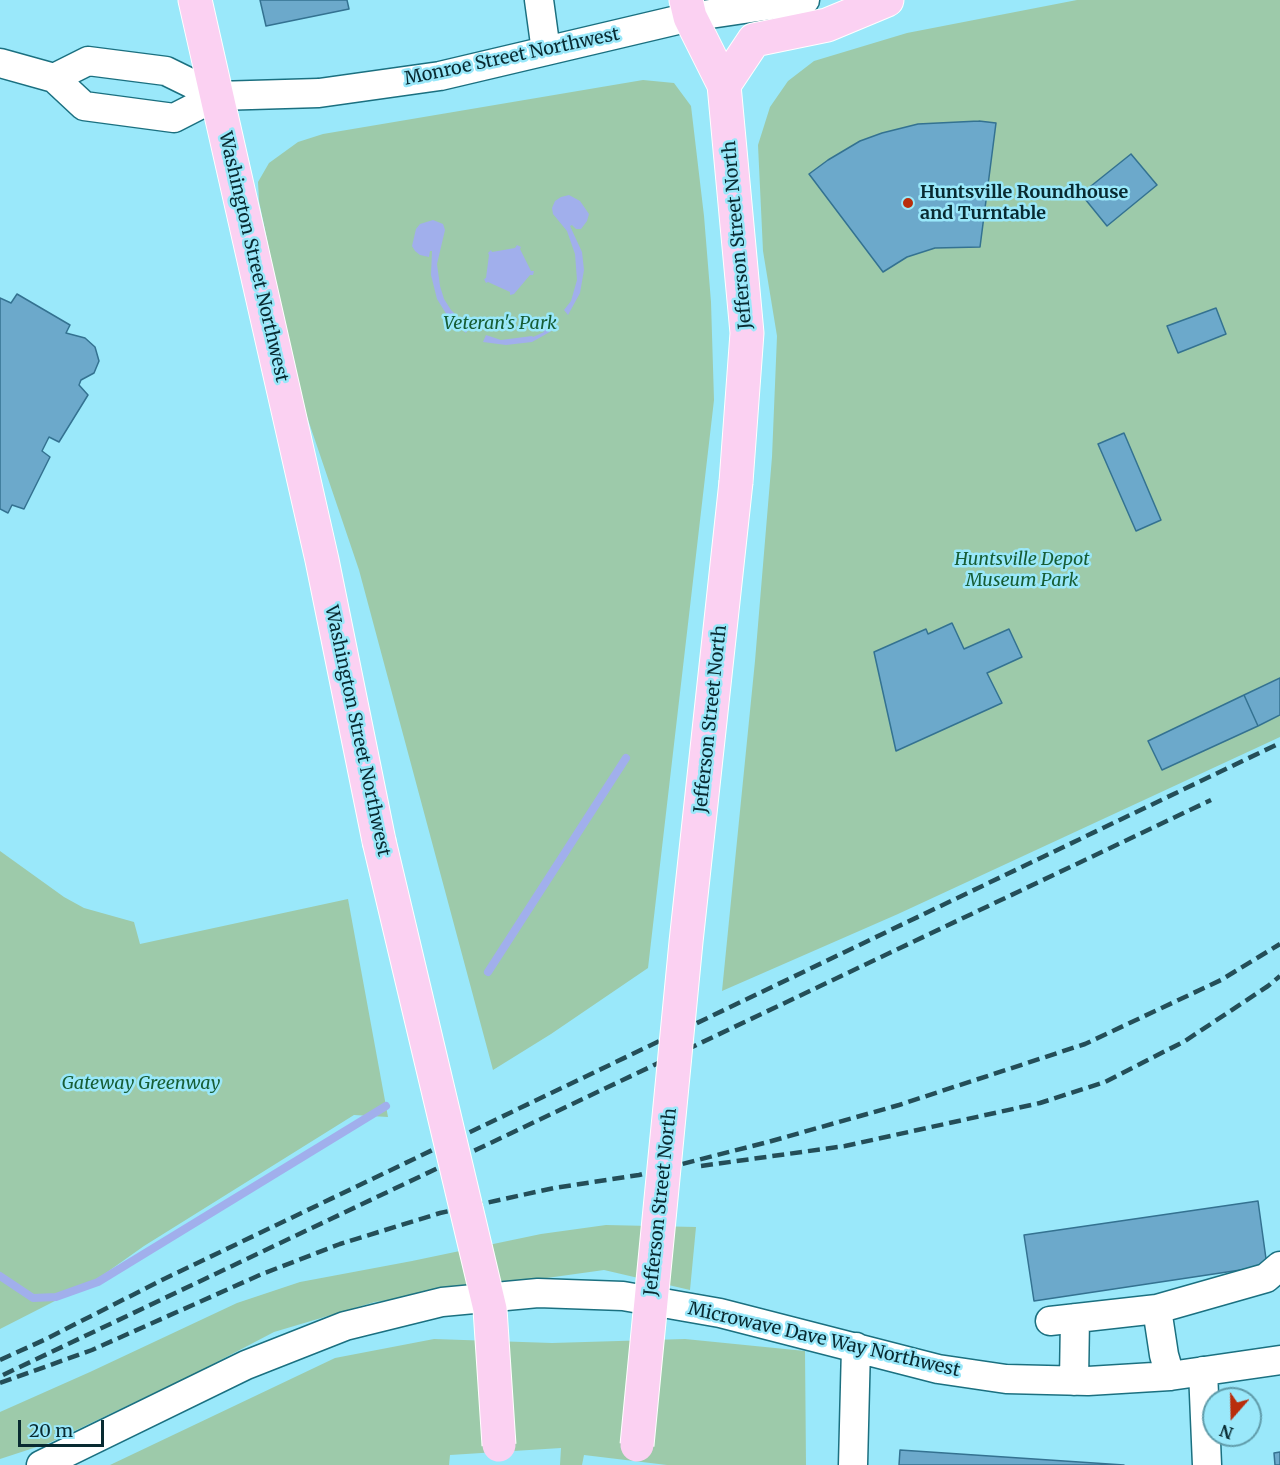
<!DOCTYPE html>
<style>
body{margin:0}
#map{position:relative;width:1280px;height:1465px;overflow:hidden;background:#9ae8fa;font-family:Merriweather,serif}
canvas{display:block}
.north{position:absolute;left:1202px;top:1387px;width:60px;height:60px;box-sizing:border-box;background:#9ae8fa;border:2px solid #609caa;border-radius:50%;rotate:200deg;font-size:16px;font-weight:700;line-height:24px;text-align:center;color:#082a31}
.north::after{content:'';display:block;margin:auto;width:21px;height:27px;background:#b92e0c;clip-path:polygon(50% 0,100% 100%,50% 72%,0 100%)}
.scale{position:absolute;left:18px;top:1420px;width:86px;height:27px;box-sizing:border-box;border:3px solid #082a31;border-top:0;padding-left:8px;font-size:18px;line-height:21px;white-space:nowrap;color:#082a31;-webkit-text-stroke:4px #9ae8fa;paint-order:stroke}
</style>
<div id="map">
<canvas width="1280" height="1465"></canvas>
<div class="north">N</div>
<div class="scale">20 m</div>
</div>
<script>
const ctx = document.querySelector('canvas').getContext('2d');
ctx.lineJoin = 'round';
function fill(path, color) { ctx.fillStyle = color; ctx.fill(path, 'evenodd'); }
const poly = rows => new Path2D(rows.map(r => 'M' + r).join(''));
function strokePath(path, color, width, dash) { ctx.strokeStyle = color; ctx.lineWidth = width; ctx.lineCap = dash ? 'butt' : 'round'; ctx.setLineDash(dash || []); ctx.stroke(path); }
function write(font, color, halo, rows, align = 'center') {
  ctx.font = font + ' Merriweather,serif'; ctx.lineWidth = 5; ctx.setLineDash([]); ctx.textBaseline = 'middle'; ctx.strokeStyle = halo; ctx.fillStyle = color; for (const [text, x, y, turn = 0] of rows) {
    ctx.save(); ctx.translate(x, y); ctx.rotate((+turn || 0) * Math.PI / 180); ctx.textAlign = isNaN(turn) ? turn : align; if (halo) ctx.strokeText(text, 0, 0); ctx.fillText(text, 0, 0); ctx.restore();
  }
}
fill(poly([
 [1077,0,1280,0,1280,737,898,914,722,991,755,661,772,457,777,336,763,251,758,145,770,107,788,81,814,61,907,33],
 [643,80,674,83,691,106,704,216,711,302,714,400,648,968,551,1034,493,1070,359,570,298,390,259,201,258,182,269,163,298,142,323,134],
 [0,851,64,897,84,908,134,922,140,944,348,899,388,1117,354,1115,144,1246,96,1280,0,1329],
 [606,1225,696,1227,690,1290,604,1270,375,1302,274,1332,192,1375,49,1443,0,1459,0,1412,90,1372,237,1303,300,1282,412,1261,541,1234],
 [434,1339,552,1343,685,1339,805,1351,806,1465,667,1465,584,1455,582,1465,560,1465,561,1448,450,1455,449,1465,110,1465,335,1358]
]), '#9dcaaa');
fill(poly([
 [569,195,580,201,589,214,587,221,581,229,576,229,572,225,570,226,582,252,584,270,580,293,568,315,564,310,571,301,577,280,575,254,567,231,553,214,552,208,555,201,561,197],
 [433,220,443,224,445,230,437,264,440,286,444,299,451,310,469,328,466,333,450,320,437,299,431,275,432,251,430,251,429,257,420,255,415,251,412,246,416,229,420,224],
 [517,245,521,247,520,249,531,271,534,271,533,275,530,275,514,294,510,295,510,292,488,282,486,283,484,279,486,278,489,255,488,253,491,250,492,252,515,248],
 [551,324,555,329,532,342,506,345,483,342,486,335,501,340,532,336,533,337,544,332,543,330]
]), '#a1afec');
strokePath(poly([
 [488,972,626,758],
 [0,1276,33,1298,56,1297,98,1282,386,1106]
]), '#a1afec', 8);
const building = poly([
 [260,0,347,0,349,9,266,26,260,0],
 [979,121,996,123,980,247,935,248,907,257,883,272,809,174,828,160,860,141,882,133,918,124,979,121],
 [1131,154,1157,185,1107,226,1081,194,1131,154],
 [17,294,70,325,66,333,85,338,95,347,99,361,94,373,81,380,79,385,88,395,59,442,49,437,42,451,50,457,24,509,12,505,8,513,0,509,0,298,11,303,17,294],
 [1216,308,1226,334,1178,353,1167,326,1216,308],
 [1124,433,1161,520,1136,531,1098,444,1124,433],
 [952,623,964,649,1009,629,1022,657,987,673,1002,703,896,751,874,652,926,629,928,634,952,623],
 [1280,678,1280,715,1258,726,1244,695,1280,678],
 [1244,695,1258,726,1162,770,1148,741,1244,695],
 [1258,1201,1267,1266,1034,1301,1024,1235,1258,1201],
 [900,1450,1124,1465,899,1465,900,1450],
 [1280,1452,1280,1465,1275,1465,1274,1453,1280,1452]
]);
fill(building, '#6ca9cb');
strokePath(building, '#347291', 1.5);
const minor = poly([
 [539,0,546,51],
 [0,63,54,78,84,106,174,118,217,96,319,93,440,76,690,17,805,0],
 [54,78,88,61,166,71,217,96],
 [1157,1309,1266,1278,1280,1266],
 [1050,1321,1157,1309,1164,1355,1170,1376],
 [1203,1371,1207,1465],
 [1074,1381,1075,1318],
 [41,1465,246,1365,345,1326,442,1302,538,1293,623,1296,720,1313,938,1369,1006,1379,1088,1381,1170,1376,1280,1360],
 [853,1465,856,1347]
]);
const major = poly([
 [195,0,322,560,379,841],
 [686,0,690,17,724,85,747,333,736,482],
 [724,85,754,40,827,25,887,0]
]);
strokePath(minor, '#1b7080', 31);
strokePath(major, '#fff', 35);
strokePath(minor, '#fff', 28);
strokePath(major, '#fbd1f2', 33);
strokePath(poly([
 [701,1166,845,1146,1040,1103,1105,1082,1185,1041,1268,986,1280,976],
 [0,1360,44,1340,164,1279,1280,743],
 [3,1375,1211,800],
 [0,1383,92,1350,262,1274,340,1244,440,1213,554,1188,639,1175,768,1142,899,1105,1085,1044,1221,980,1280,944]
]), '#244e58', 4.5, [12, 6]);
const majorBridge = poly([
 [379,841,490,1309,499,1445],
 [637,1445,686,942,736,482]
]);
strokePath(majorBridge, '#fff', 35, []);
strokePath(majorBridge, '#fbd1f2', 33);
for (const [x, y, r, color] of [
 [908,203,6,"#b92e0c"]
]) { const dot = new Path2D(); dot.arc(x, y, r, 0, 2 * Math.PI); ctx.fillStyle = color; ctx.fill(dot); strokePath(dot, '#9ae8fa', 2); }
write('18px', '#082a31', '#9ae8fa', [
 ["Monroe Street Northwest",512,57,-12],
 ["Jefferson Street North",738,235,-95],
 ["Washington Street Northwest",253,257,77],
 ["Jefferson Street North",711,719,-84],
 ["Washington Street Northwest",357,731,78],
 ["Jefferson Street North",661,1202,-84],
 ["Microwave Dave Way Northwest",824,1340,13]
]);
write('bold 18px', '#082a31', '#9ae8fa', [
 ["Huntsville Roundhouse",920,193],
 ["and Turntable",920,214]
], 'left');
write('italic 18px', '#175d35', '#9ae8fa', [
 ["Veteran's Park",500,324],
 ["Huntsville Depot",1022,560],
 ["Museum Park",1022,581],
 ["Gateway Greenway",141,1084]
]);
</script>
